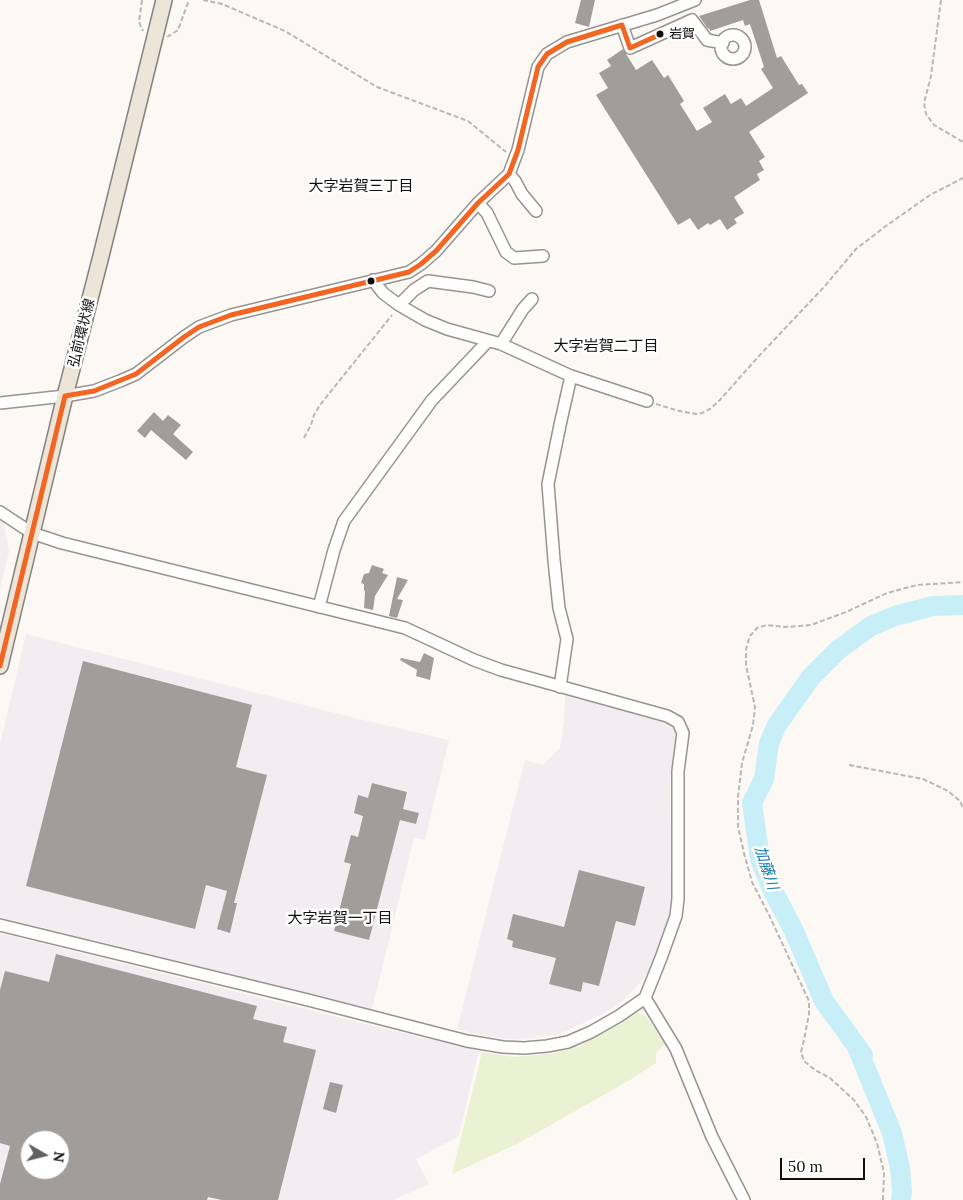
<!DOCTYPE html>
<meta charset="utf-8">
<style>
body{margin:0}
#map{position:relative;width:963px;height:1200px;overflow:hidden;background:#fcf9f4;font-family:Lora,serif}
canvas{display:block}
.north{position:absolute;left:20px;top:1130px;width:50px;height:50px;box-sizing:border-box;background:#fff;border:1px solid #9f9f9f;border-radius:50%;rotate:98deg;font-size:14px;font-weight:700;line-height:20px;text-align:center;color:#0f0f0f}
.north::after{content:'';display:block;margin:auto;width:18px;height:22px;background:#62615f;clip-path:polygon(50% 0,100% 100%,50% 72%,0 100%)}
.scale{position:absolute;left:780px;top:1158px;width:85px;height:22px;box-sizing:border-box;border:2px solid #0f0f0f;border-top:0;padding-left:6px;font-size:15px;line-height:18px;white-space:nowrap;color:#0f0f0f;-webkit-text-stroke:4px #fff;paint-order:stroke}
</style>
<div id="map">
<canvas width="963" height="1200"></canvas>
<div class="north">N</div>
<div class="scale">50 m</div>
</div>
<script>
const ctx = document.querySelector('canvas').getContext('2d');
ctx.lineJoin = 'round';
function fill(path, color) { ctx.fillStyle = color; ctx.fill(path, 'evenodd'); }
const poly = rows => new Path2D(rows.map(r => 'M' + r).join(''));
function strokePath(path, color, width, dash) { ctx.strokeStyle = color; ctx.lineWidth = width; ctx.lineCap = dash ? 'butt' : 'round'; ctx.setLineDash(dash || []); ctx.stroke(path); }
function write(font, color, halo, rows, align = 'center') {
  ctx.font = font + ' Lora,"Noto Sans JP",serif'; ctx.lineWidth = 5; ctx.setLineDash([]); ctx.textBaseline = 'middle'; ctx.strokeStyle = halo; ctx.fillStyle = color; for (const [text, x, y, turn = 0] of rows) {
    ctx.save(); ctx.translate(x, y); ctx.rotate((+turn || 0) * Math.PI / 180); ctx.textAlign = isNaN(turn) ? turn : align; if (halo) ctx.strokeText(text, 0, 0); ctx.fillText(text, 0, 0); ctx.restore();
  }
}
fill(poly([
 [0,520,4,522,9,552,0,589],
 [26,634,355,718,449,740,425,840,414,838,372,1009,0,917,0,744],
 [565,694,662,722,669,725,677,734,670,781,671,898,669,916,662,941,648,972,638,985,622,1002,600,1015,577,1026,556,1035,534,1038,511,1039,484,1036,457,1029,525,760,543,765,560,748,564,720],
 [0,933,370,1025,479,1051,459,1136,416,1159,429,1184,393,1200,0,1200],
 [30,1140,60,1140,60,1170,30,1170]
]), '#f3edf1');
fill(poly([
 [636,1012,646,1016,665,1044,656,1053,656,1063,630,1080,519,1143,452,1174,482,1052,514,1057,549,1054,580,1046]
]), '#eaf2d3');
strokePath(poly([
 [901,1200,902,1191,900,1168,892,1133,857,1047,863,1055,824,1001,793,929,773,891,760,859,752,803,764,779,769,743,777,725,811,677,838,650,871,626,895,616,933,606,963,605]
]), '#c8eff8', 20);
fill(poly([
 [581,0,595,0,589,27,575,23],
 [750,0,759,0,777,58,781,56,799,85,802,84,808,93,749,132,765,157,759,161,764,170,757,174,760,180,734,197,744,213,734,219,737,223,727,230,720,219,710,225,708,223,698,230,690,218,678,225,596,95,608,88,599,73,611,66,607,60,623,49,636,70,652,60,664,78,668,75,684,101,680,104,697,131,712,122,703,108,725,94,731,104,741,98,746,106,773,88,761,69,764,67,750,24,745,26,743,20,710,31,709,28,708,29,699,16],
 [154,412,163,421,168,415,181,425,173,434,193,452,186,460,151,430,145,438,137,431],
 [372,565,384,569,382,573,388,575,375,596,373,610,364,608,365,591,364,591,364,584,361,583,364,574,369,573],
 [397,577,408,580,397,599,403,600,397,618,389,616],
 [424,653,434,658,430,680,416,676,417,670,400,660,401,658,420,662],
 [83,661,252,705,236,767,267,775,234,903,237,903,230,933,217,929,227,891,206,885,195,929,26,886],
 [372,783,407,792,403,809,419,813,416,824,400,820,369,940,334,931,351,864,344,862,351,835,358,837,363,816,354,813,358,795,368,798],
 [579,870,645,887,635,926,616,921,599,986,583,982,581,992,549,984,556,958,512,947,513,941,507,939,513,914,564,927],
 [56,954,257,1006,253,1019,287,1027,283,1042,316,1050,278,1200,222,1200,208,1197,207,1200,0,1200,0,1184,10,1146,0,1143,0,990,5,971,49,982],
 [30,1140,60,1140,60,1170,30,1170],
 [330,1082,343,1085,336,1113,323,1109]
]), '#a09d9a');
const minor = poly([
 [622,25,630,48,692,20,707,40,723,43],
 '721 47a12 12 0 1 1 24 0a12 12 0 1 1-24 0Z',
 [509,174,515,181,522,194,536,211],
 [478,203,487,213,506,252,514,258,543,256],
 [373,280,383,293,399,305,425,320,447,329,501,344,571,376,647,401],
 [399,305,414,290,428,281,473,287,489,291],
 [501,344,523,309,532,299],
 [0,403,65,396,94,391,120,381,136,374,184,337,199,327,231,315,409,272,421,264,436,251,478,203,509,174,518,150,538,67,547,54,567,42,657,15,695,0],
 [0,512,32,533,62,543,405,628,474,660,501,670,667,716,678,722,683,733,678,771,678,899,676,916,661,958,645,998,619,1016,591,1032,568,1042,547,1046,524,1048,503,1047,467,1041,308,1000,0,925],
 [319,607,334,550,344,521,432,400,488,341],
 [560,687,567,639,559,608,554,560,548,484,560,425,571,376],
 [645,998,676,1049,712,1137,744,1200]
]);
const major = poly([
 [0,666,65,396,101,256,164,0]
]);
strokePath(minor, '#969492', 14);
strokePath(major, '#83827f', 18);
strokePath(poly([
 [142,0,139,22,143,31],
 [203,0,222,4,285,31,377,87,468,121,506,152],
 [941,0,931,76,924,103,926,114,934,125,963,142],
 [167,37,178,30,189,0],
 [656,404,679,411,696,414,702,413,710,409,719,401,758,357,824,287,856,249,886,226,930,195,963,178],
 [304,438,311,425,314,415,320,405,392,315],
 [849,765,923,779,948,791,960,801,963,808],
 [883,1200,884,1173,877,1143,866,1117,854,1100,830,1078,815,1070,804,1061,801,1052,804,1040,809,1014,809,1001,769,915,752,882,745,857,738,827,738,797,742,763,753,725,755,707,746,665,746,649,750,636,757,628,767,625,786,627,811,625,846,612,887,593,917,585,963,582]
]), '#b9b8b8', 2, [5, 2.5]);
strokePath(minor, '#fffefd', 11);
strokePath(major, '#eee5d9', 15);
strokePath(poly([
 [0,666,65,396,94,391,136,374,184,337,199,327,231,315,409,272,421,264,436,251,478,203,509,174,518,150,538,67,547,54,567,42,622,25,630,48,661,34]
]), '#f26522', 5);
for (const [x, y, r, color] of [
 [660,34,4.5,"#0f0f0f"],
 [371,281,4.5,"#0f0f0f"]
]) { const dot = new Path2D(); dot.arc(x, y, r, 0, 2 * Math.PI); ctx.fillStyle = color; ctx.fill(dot); strokePath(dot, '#fff', 2); }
write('13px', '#0f0f0f', '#fff', [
 ["岩賀",669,34]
], 'left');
write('14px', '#0f0f0f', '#fff', [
 ["弘前環状線",82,333,-76]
]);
write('15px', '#0f0f0f', '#fff', [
 ["大字岩賀三丁目",361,187],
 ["大字岩賀二丁目",606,347],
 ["大字岩賀一丁目",340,919]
]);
write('italic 15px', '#0f7aa2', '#fff', [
 ["加藤川",766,868,72]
]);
</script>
